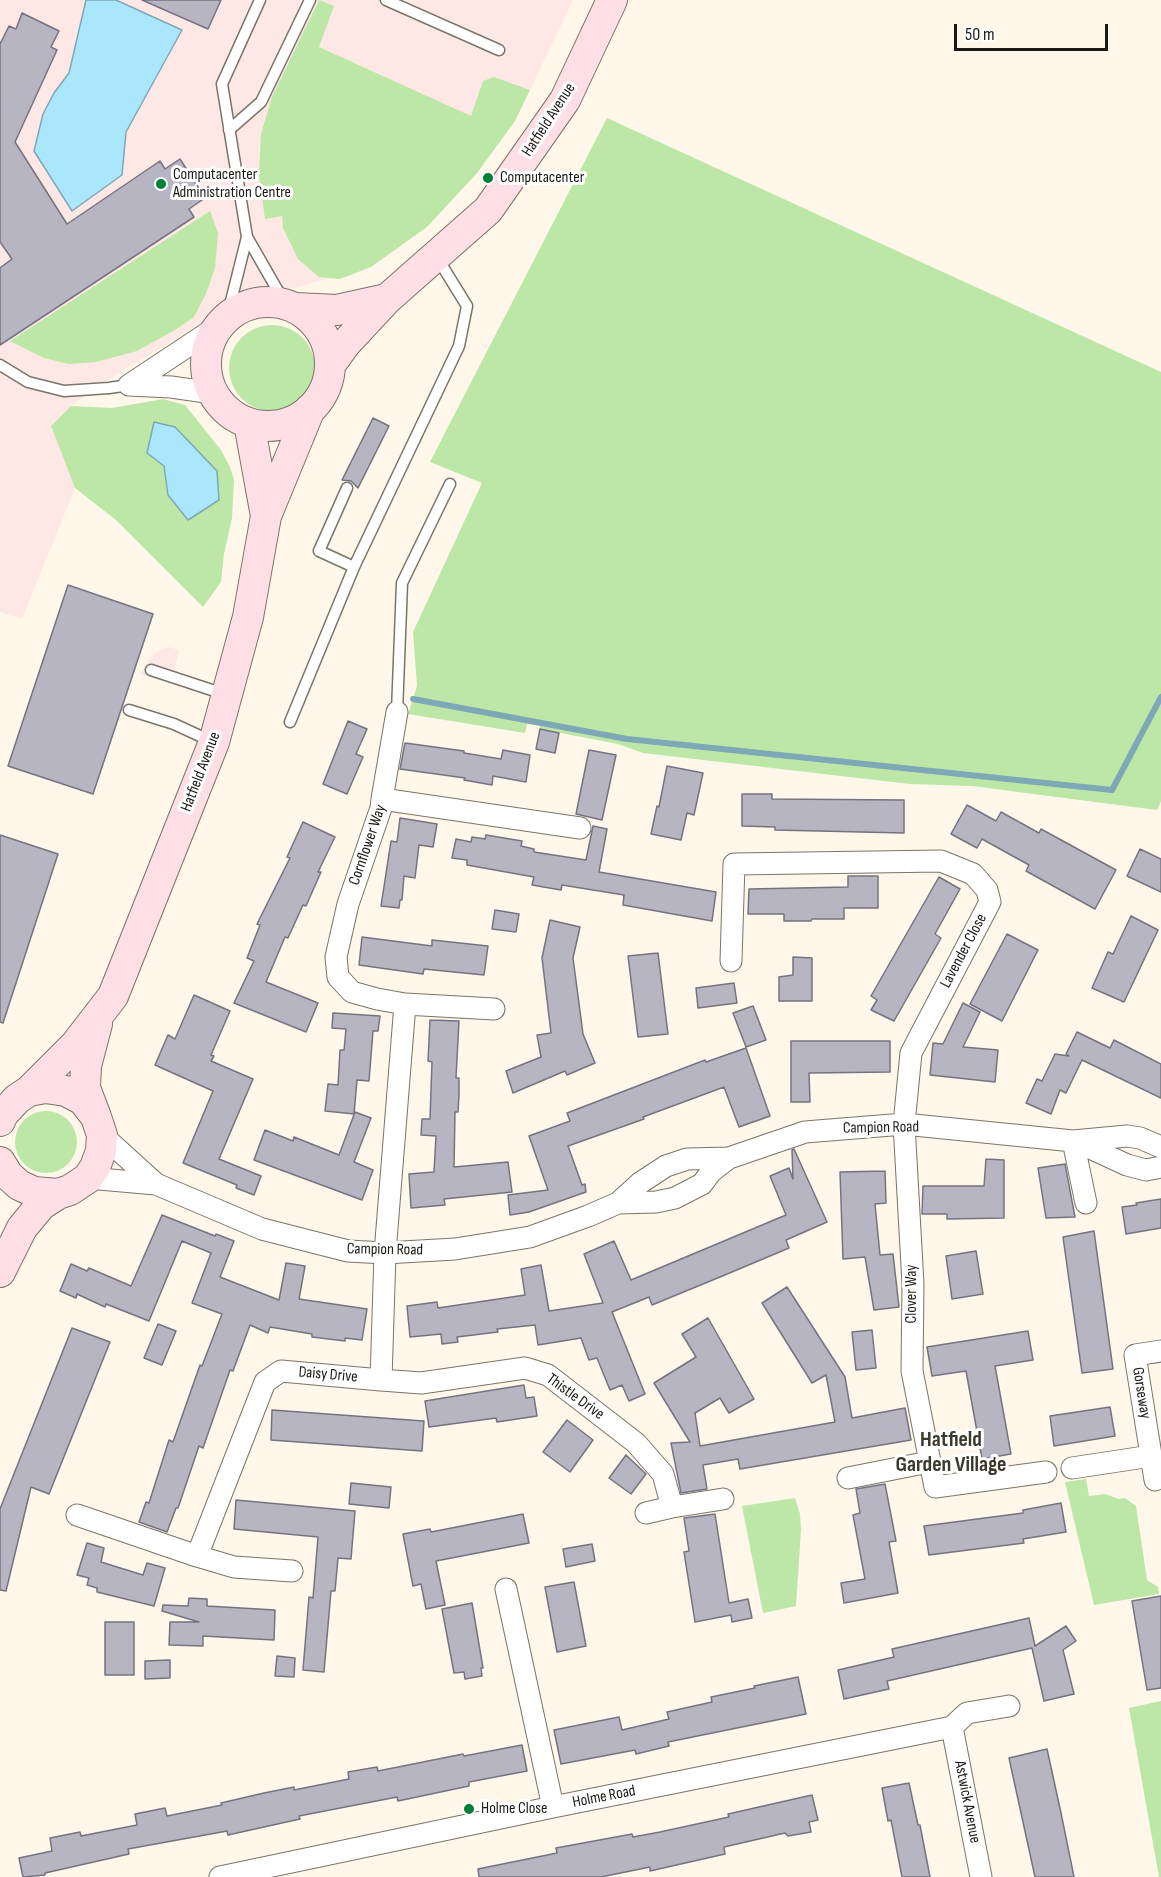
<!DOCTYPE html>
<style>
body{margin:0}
#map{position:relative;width:1161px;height:1877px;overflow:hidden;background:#fff7e9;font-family:"Sofia Sans Condensed",sans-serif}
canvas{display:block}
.scale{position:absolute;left:954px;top:24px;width:154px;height:27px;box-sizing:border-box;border:3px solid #1c1915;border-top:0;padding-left:8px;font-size:18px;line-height:21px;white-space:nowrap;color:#1c1915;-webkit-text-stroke:4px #fff;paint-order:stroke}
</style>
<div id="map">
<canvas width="1161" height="1877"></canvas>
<div class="scale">50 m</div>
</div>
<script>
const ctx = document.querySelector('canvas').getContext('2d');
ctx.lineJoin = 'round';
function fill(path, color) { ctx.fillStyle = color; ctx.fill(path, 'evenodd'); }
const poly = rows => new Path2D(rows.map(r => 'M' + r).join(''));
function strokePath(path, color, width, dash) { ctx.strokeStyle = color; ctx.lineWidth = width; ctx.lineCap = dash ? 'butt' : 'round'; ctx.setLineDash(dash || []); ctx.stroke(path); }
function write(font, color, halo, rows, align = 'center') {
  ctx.font = font + ' "Sofia Sans Condensed",sans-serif'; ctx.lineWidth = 6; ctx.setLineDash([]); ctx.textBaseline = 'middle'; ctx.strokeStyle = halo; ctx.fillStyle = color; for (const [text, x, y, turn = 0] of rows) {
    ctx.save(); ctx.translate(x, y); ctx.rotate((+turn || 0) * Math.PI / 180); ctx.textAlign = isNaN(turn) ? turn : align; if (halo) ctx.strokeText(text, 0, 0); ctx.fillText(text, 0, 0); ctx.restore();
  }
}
fill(poly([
 [0,0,573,0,515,121,477,173,371,267,290,289,217,314,122,371,71,406,51,426,75,488,22,619,0,612],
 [169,647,179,650,171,683,140,674,154,653]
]), '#fee8e5');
fill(poly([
 [319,0,334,6,319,47,471,116,483,81,494,77,530,90,515,121,477,173,427,227,371,267,340,279,319,277,298,259,283,228,282,216,265,219,259,175,261,134,272,97],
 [607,118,1161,372,1161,801,1157,810,972,786,910,784,643,753,618,744,540,729,540,726,527,724,525,733,408,714,417,686,413,632,482,483,430,462],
 [210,211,218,233,215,268,206,294,194,317,175,330,137,351,96,362,69,364,44,358,10,341],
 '229 368a43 43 0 1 1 86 0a43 43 0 1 1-86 0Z',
 [163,399,185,405,221,450,230,467,234,480,232,518,224,554,221,582,203,607,116,520,75,488,51,426,71,406,112,408],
 '15 1142a31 31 0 1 1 62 0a31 31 0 1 1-62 0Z',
 [1086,1479,1089,1496,1105,1494,1119,1499,1125,1498,1136,1506,1147,1580,1158,1587,1159,1594,1094,1605,1065,1482],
 [795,1498,800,1514,801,1530,796,1606,763,1613,742,1506],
 [1161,1701,1161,1877,1159,1877,1129,1708]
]), '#bce7a6');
const water = poly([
 [86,0,116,0,182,30,126,132,122,175,72,211,34,151,43,114,54,93,69,73,86,0],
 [154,422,175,427,217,471,219,500,188,520,168,495,164,466,147,453,154,422]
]);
fill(water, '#aae6fc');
strokePath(water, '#7fa8b7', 1.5);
strokePath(poly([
 [413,699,627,739,1112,790,1161,697]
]), '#7fa8b7', 6);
const building = poly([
 [142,0,221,0,208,29,142,0],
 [22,13,59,31,51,47,57,50,15,142,67,224,160,161,165,169,180,159,205,198,189,209,194,217,0,345,0,268,12,259,0,242,0,44,9,26,16,29,22,13],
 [373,418,389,426,358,488,351,481,342,480,373,418],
 [68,585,153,614,93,794,8,766,68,585],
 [348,721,367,729,356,754,363,757,347,794,323,784,348,721],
 [540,729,559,733,555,753,536,749,540,729],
 [405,743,464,751,464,753,501,759,503,750,530,755,526,782,493,776,492,785,464,780,465,778,400,769,405,743],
 [589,750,616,755,602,820,576,814,589,750],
 [667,766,703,773,694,815,687,813,681,840,651,834,657,806,659,807,667,766],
 [742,794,772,794,772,799,904,800,904,833,775,830,775,827,742,826,742,794],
 [967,805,996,821,1001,812,1039,833,1041,829,1116,870,1095,909,1026,871,1029,865,982,839,977,848,951,834,967,805],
 [400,818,437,824,433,847,419,845,415,878,404,876,402,900,400,900,399,908,381,906,391,841,397,842,400,818],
 [303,822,335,837,318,872,321,872,306,906,303,905,288,938,285,937,266,982,318,1003,306,1032,234,1003,254,961,247,958,260,925,257,924,290,858,287,857,303,822],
 [593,826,607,829,599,872,716,892,712,921,623,905,624,895,562,885,561,890,532,885,534,877,467,865,467,860,452,858,456,839,471,842,472,837,485,839,486,835,522,841,521,846,534,849,534,852,586,860,593,826],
 [0,835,58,854,3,1023,0,1022,0,835],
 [1140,849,1161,859,1161,892,1127,876,1140,849],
 [848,876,878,876,878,908,844,908,844,919,812,919,811,921,784,921,784,914,748,914,749,889,848,887,848,876],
 [939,877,960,889,935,934,941,938,894,1021,871,1010,877,1000,871,996,939,877],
 [495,910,519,914,516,932,492,929,495,910],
 [1131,916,1158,930,1124,1002,1092,988,1108,952,1113,954,1131,916],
 [550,920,580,927,573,958,583,1034,595,1063,567,1075,565,1071,513,1093,506,1071,541,1057,537,1035,551,1033,542,958,550,920],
 [1007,934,1038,950,1002,1021,970,1004,1007,934],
 [362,937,432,946,432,940,488,946,484,975,424,969,423,974,359,965,362,937],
 [658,953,668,1034,638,1037,628,956,658,953],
 [793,957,812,958,812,1001,779,1001,779,977,793,975,793,957],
 [734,983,737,1003,698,1008,696,988,734,983],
 [194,995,230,1011,211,1055,214,1056,211,1061,253,1079,219,1159,261,1176,254,1195,236,1188,237,1185,183,1163,213,1091,155,1065,168,1035,175,1039,194,995],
 [963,1003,980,1012,963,1047,998,1050,995,1082,930,1075,933,1043,943,1044,963,1003],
 [753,1006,766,1040,746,1047,733,1013,753,1006],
 [333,1013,380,1016,378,1031,373,1031,369,1081,357,1080,354,1114,325,1111,328,1084,338,1085,340,1050,344,1050,346,1029,332,1028,333,1013],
 [430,1020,459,1021,456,1078,459,1078,459,1095,458,1112,455,1112,454,1167,508,1162,512,1192,444,1199,445,1205,411,1208,409,1174,434,1172,436,1136,421,1135,422,1119,430,1119,432,1062,428,1061,430,1020],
 [1077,1032,1110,1048,1114,1040,1161,1064,1161,1098,1082,1060,1066,1093,1060,1090,1051,1114,1026,1103,1037,1079,1042,1081,1055,1054,1069,1056,1066,1054,1077,1032],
 [791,1041,890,1041,890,1072,809,1073,810,1102,791,1102,791,1041],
 [746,1048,770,1116,739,1127,724,1087,643,1117,644,1119,568,1146,582,1185,585,1184,586,1192,529,1212,510,1215,508,1195,548,1190,529,1136,570,1121,567,1113,705,1060,706,1062,746,1048],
 [355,1112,371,1118,354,1162,373,1170,362,1200,254,1160,265,1130,293,1141,294,1137,339,1155,355,1112],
 [794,1149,827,1222,786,1240,789,1248,720,1277,652,1305,649,1297,612,1312,645,1394,629,1401,622,1385,610,1390,597,1358,589,1360,581,1338,538,1345,535,1325,497,1329,498,1332,457,1337,458,1342,442,1344,441,1334,410,1337,407,1306,437,1302,438,1308,525,1295,521,1269,541,1265,549,1311,603,1303,584,1254,614,1241,631,1280,786,1215,770,1176,789,1168,793,1179,792,1150,794,1149],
 [986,1159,1004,1160,1004,1218,947,1219,947,1214,922,1214,923,1186,984,1186,986,1159],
 [1065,1164,1075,1217,1046,1218,1038,1168,1065,1164],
 [885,1171,886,1203,875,1204,880,1255,893,1254,899,1307,874,1310,865,1257,843,1259,840,1172,885,1171],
 [1161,1199,1161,1228,1126,1234,1122,1207,1137,1205,1136,1203,1161,1199],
 [162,1215,215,1236,216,1234,234,1241,220,1277,279,1300,286,1263,305,1266,299,1299,367,1309,362,1340,345,1338,345,1341,312,1337,312,1334,270,1327,268,1333,250,1325,233,1371,230,1370,203,1448,199,1446,178,1508,176,1508,167,1532,139,1522,146,1502,149,1503,169,1440,173,1442,200,1365,202,1366,222,1314,192,1303,211,1253,182,1241,149,1321,106,1304,105,1307,77,1294,76,1298,60,1291,71,1264,87,1271,89,1268,131,1286,162,1215],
 [1094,1231,1113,1369,1082,1373,1063,1237,1094,1231],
 [976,1251,983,1294,952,1299,946,1256,976,1251],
 [787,1287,845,1377,852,1418,905,1408,911,1440,740,1469,738,1459,703,1465,707,1489,681,1493,671,1443,690,1442,654,1383,696,1357,682,1334,708,1318,754,1399,729,1413,720,1398,695,1413,700,1446,835,1422,826,1375,812,1383,762,1303,787,1287],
 [158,1324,176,1331,162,1365,144,1358,158,1324],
 [72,1328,110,1342,49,1494,31,1487,6,1591,0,1590,0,1509,72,1328],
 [872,1330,876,1368,856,1370,852,1332,872,1330],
 [1028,1331,1033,1360,995,1366,1011,1454,982,1459,966,1371,932,1376,927,1347,1028,1331],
 [524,1385,526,1398,534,1397,537,1416,497,1422,496,1418,429,1427,425,1401,524,1385],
 [1110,1407,1115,1436,1054,1446,1050,1416,1110,1407],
 [272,1410,424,1421,422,1451,271,1440,272,1410],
 [567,1420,593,1440,570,1472,543,1452,567,1420],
 [626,1455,646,1474,631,1494,609,1478,626,1455],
 [351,1483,391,1487,389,1508,349,1504,351,1483],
 [885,1484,896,1541,889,1542,898,1593,844,1603,841,1583,865,1579,853,1515,860,1513,856,1489,885,1484],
 [236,1500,355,1511,351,1559,338,1558,335,1591,331,1591,324,1672,303,1670,309,1597,313,1598,318,1537,234,1529,236,1500],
 [1061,1503,1066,1532,1023,1539,1024,1543,929,1555,924,1526,1023,1513,1023,1510,1061,1503],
 [523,1514,529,1543,436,1561,445,1605,426,1609,421,1584,413,1586,403,1534,430,1529,431,1532,523,1514],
 [715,1514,729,1603,748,1599,752,1618,732,1622,731,1615,695,1622,684,1552,689,1551,684,1518,715,1514],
 [87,1543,104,1548,101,1562,143,1575,147,1563,165,1568,154,1606,97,1592,97,1588,87,1585,89,1578,77,1575,87,1543],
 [592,1544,595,1561,566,1567,563,1549,592,1544],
 [574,1582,586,1646,557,1652,545,1587,574,1582],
 [1161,1596,1161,1688,1147,1690,1132,1601,1161,1596],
 [189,1598,207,1599,207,1606,275,1610,274,1640,203,1636,203,1646,169,1645,170,1622,199,1622,162,1611,163,1605,188,1606,189,1598],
 [472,1603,483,1668,481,1668,482,1676,465,1679,464,1672,454,1673,442,1609,472,1603],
 [1029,1618,1035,1646,1066,1626,1076,1641,1063,1650,1074,1694,1044,1701,1032,1648,887,1681,889,1689,844,1699,838,1670,894,1657,892,1649,1029,1618],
 [105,1622,134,1622,134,1675,105,1675,105,1622],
 [277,1656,295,1658,294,1677,275,1676,277,1656],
 [170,1660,170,1678,145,1679,145,1661,170,1660],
 [798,1677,806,1714,668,1742,669,1746,636,1754,635,1750,561,1764,554,1730,619,1717,622,1730,669,1719,667,1712,712,1702,711,1697,755,1688,754,1686,798,1677],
 [522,1745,527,1771,469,1782,469,1786,398,1801,397,1797,299,1816,300,1819,228,1835,227,1831,128,1849,129,1854,45,1873,45,1875,23,1877,19,1858,52,1851,50,1838,80,1832,81,1836,137,1825,135,1814,165,1808,167,1816,222,1805,221,1803,264,1793,294,1787,294,1790,349,1779,348,1772,377,1767,378,1771,463,1754,464,1756,522,1745],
 [1047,1749,1061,1813,1074,1877,1035,1877,1009,1758,1047,1749],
 [909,1783,918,1825,920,1825,930,1877,902,1877,891,1820,888,1821,882,1788,909,1783],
 [812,1795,818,1820,809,1822,811,1832,788,1836,785,1833,724,1847,725,1854,650,1871,650,1867,601,1877,479,1877,478,1869,557,1853,556,1848,632,1834,633,1837,660,1832,729,1817,728,1814,812,1795]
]);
fill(building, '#b8b5c3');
strokePath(building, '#767380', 1.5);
const lane = poly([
 [260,0,222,84,247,237,278,291,288,305],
 [386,0,499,50],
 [229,130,261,102,310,0],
 [227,317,247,237],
 [0,365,28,382,64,391,109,388,129,385],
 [347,488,319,551,354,567],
 [151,670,224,694],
 [129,710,174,724,213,742],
 [397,712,402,583,450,484],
 [290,722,354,567,459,346,467,306,438,259]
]);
const street = poly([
 [129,385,218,326],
 [129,385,171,387,213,393],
 [382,799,397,712],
 [731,961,734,864,941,861,973,874,987,890,990,902,911,1053,904,1124,913,1284,912,1371,935,1487,1046,1472],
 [405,1004,494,1009],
 [102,1135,156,1184],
 [1073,1141,1086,1203],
 [1075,1141,1127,1165,1146,1170,1161,1167],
 [88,1178,156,1184,262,1229,348,1251,385,1253,455,1249,530,1237,588,1216,618,1203,640,1183,666,1166,687,1159,729,1158,805,1132,904,1124,1073,1141,1127,1136,1140,1138,1161,1147],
 [618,1203,656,1202,675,1198,702,1184,711,1172,729,1158],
 [381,1380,421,1383,525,1368,548,1375,636,1443,663,1474,672,1507,723,1499],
 [1072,1468,1151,1456],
 [848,1478,929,1462],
 [1155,1480,1135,1355,1161,1351],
 [646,1513,672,1507],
 [77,1515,197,1556,265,1382,281,1371,381,1380,385,1253,405,1004,377,999,352,992,338,977,336,957,348,904,381,808,382,799,580,828],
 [197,1556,234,1567,292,1571],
 [506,1589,553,1807],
 [952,1727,981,1877],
 [952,1727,967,1713,1009,1706],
 [220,1877,553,1807,952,1727]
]);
const secondary = poly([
 '206 364a62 62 0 1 1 124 0a62 62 0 1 1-124 0Z',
 [296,308,337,310,387,299],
 [330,365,346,343,387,299,488,210,565,100,612,0],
 [249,423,266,516],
 [29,1091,76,1044,113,996,214,742,248,617,266,516,310,409],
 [96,1117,85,1088,86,1066,97,1024],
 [0,1121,3,1114,17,1099,29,1091,45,1088,66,1091,83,1100,96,1117,102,1135,101,1151,95,1167,88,1178,70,1190,58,1194,34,1192,19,1185,8,1175,0,1162],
 [0,1272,22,1228,41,1205,58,1194]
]);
strokePath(lane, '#7b7468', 13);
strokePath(street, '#7b7468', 23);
strokePath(secondary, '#7b7468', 32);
strokePath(lane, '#fff', 10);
strokePath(street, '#fff', 21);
strokePath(secondary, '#fedfe5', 30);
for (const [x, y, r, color] of [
 [488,178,6,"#017e37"],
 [161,184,6,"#017e37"],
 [469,1809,6,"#017e37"]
]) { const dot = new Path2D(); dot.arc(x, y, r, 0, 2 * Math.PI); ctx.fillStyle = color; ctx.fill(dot); strokePath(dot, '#fff', 2); }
write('16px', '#1c1915', '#fff', [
 ["Hatfield Avenue",549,120,-57],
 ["Hatfield Avenue",201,772,-69],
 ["Cornflower Way",368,845,-71],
 ["Lavender Close",964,951,-62],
 ["Campion Road",881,1128,-1],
 ["Campion Road",385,1250,1],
 ["Clover Way",912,1294,-90],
 ["Daisy Drive",328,1375,5],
 ["Gorseway",1141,1393,81],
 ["Thistle Drive",575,1397,36],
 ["Holme Road",604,1797,-11],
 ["Astwick Avenue",967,1802,79]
]);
write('16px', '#1c1915', '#fff', [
 ["Computacenter",173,175],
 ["Administration Centre",173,193],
 ["Computacenter",500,178],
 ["Holme Close",481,1809]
], 'left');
write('bold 22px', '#3d372c', '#fff', [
 ["Hatfield",951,1440],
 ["Garden Village",951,1465]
]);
</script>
